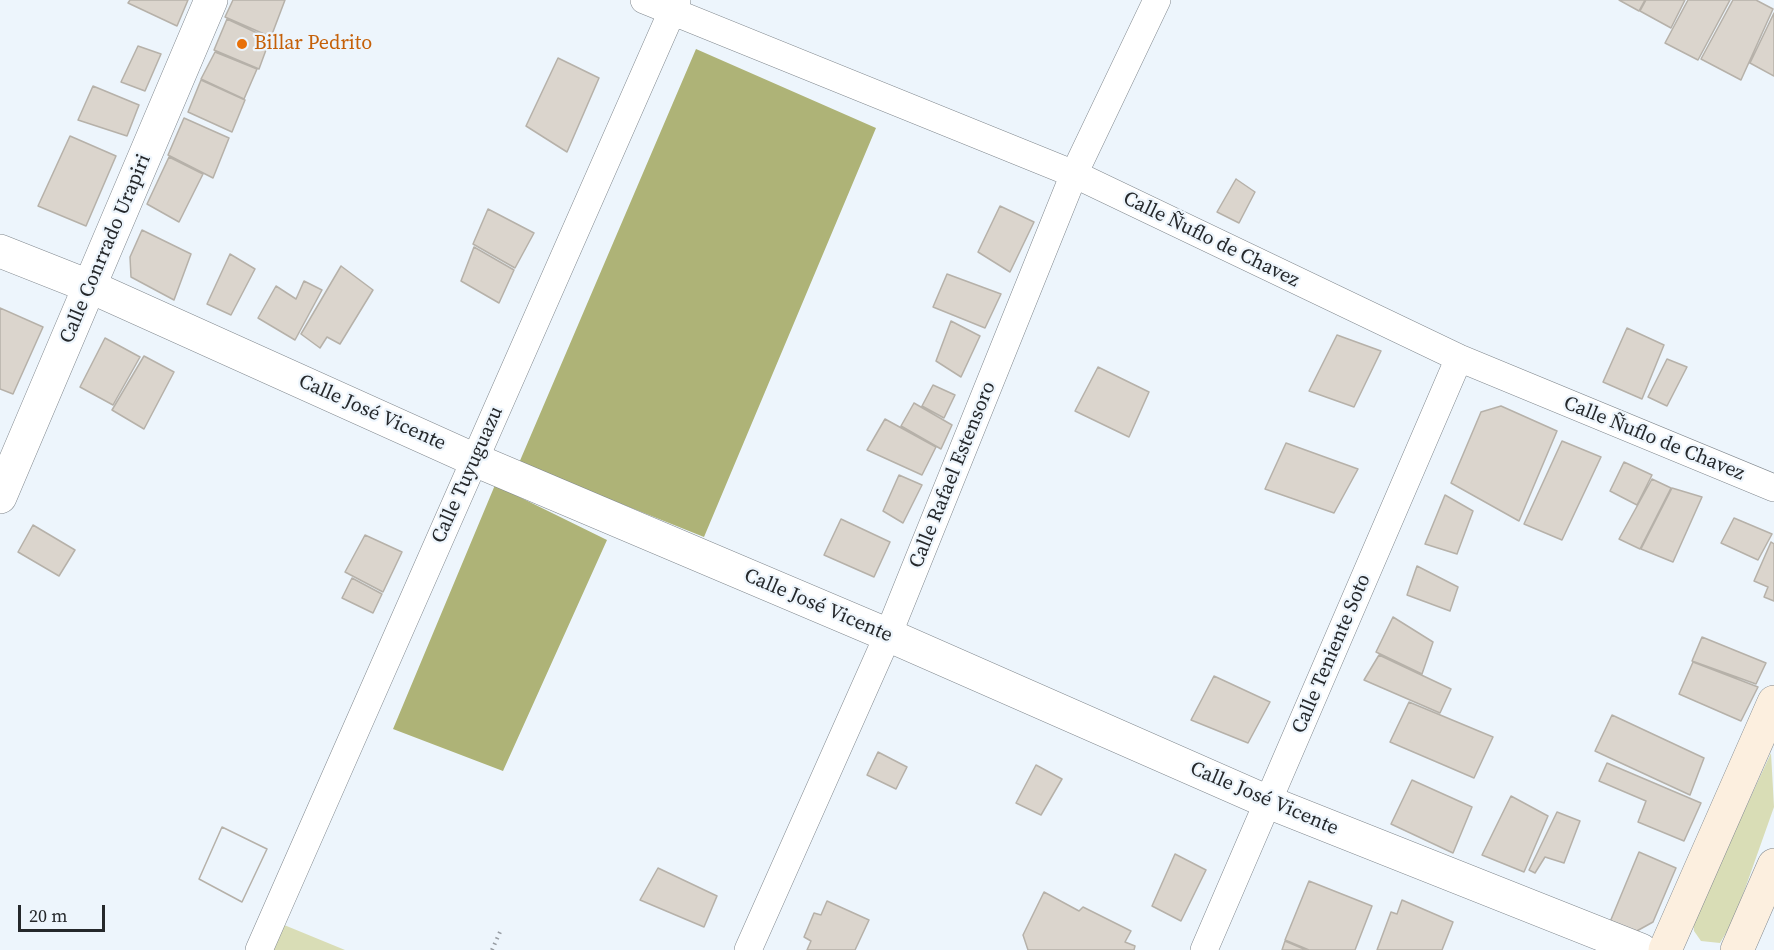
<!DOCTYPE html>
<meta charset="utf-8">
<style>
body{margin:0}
#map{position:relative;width:1774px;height:950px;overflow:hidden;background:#edf5fc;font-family:"Source Serif 4",serif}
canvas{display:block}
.scale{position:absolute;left:18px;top:905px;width:87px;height:27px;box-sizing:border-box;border:3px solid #25282b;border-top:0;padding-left:8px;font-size:18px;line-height:21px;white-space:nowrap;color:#25282b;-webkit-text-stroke:4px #edf5fc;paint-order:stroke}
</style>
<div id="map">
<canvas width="1774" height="950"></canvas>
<div class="scale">20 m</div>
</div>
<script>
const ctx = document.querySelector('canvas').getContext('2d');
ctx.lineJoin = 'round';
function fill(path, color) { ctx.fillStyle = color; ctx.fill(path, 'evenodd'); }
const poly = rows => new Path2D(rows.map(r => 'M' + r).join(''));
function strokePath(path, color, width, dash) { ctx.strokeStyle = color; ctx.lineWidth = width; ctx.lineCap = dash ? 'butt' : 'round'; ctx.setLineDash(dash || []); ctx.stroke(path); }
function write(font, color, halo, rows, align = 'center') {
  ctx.font = font + ' "Source Serif 4",serif'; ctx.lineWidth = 4.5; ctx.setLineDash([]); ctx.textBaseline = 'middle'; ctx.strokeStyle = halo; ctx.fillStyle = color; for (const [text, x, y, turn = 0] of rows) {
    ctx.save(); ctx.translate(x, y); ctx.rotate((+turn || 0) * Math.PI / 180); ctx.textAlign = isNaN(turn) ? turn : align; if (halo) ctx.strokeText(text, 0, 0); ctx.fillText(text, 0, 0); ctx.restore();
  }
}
fill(poly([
 [1771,753,1774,807,1746,886,1732,923,1720,943,1701,941,1694,931,1693,922],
 [272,920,345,950,270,950]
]), '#d9ddb6');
fill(poly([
 [696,49,876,128,704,537,519,463],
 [495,485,607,540,503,771,393,729]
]), '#aeb377');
const building = poly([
 [130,0,188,0,177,26,128,3,130,0],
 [233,0,285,0,271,37,225,17,233,0],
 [1619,0,1645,0,1639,11,1619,0],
 [1646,0,1685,0,1671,28,1640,11,1646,0],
 [1688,0,1730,0,1698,60,1665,43,1688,0],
 [1733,0,1756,0,1773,9,1741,80,1701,59,1733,0],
 [1774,13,1774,76,1750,63,1774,13],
 [227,19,270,39,259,69,214,50,227,19],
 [138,46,161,54,145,91,121,82,138,46],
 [215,52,257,69,244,99,201,79,215,52],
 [558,58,599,78,567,152,526,126,558,58],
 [201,80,245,100,232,132,188,112,201,80],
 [93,86,139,105,127,136,78,120,93,86],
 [184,118,229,138,213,178,168,155,184,118],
 [70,136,116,156,86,226,38,206,70,136],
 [169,157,203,174,179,222,147,204,169,157],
 [1236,179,1255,192,1239,223,1217,212,1236,179],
 [1000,206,1034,222,1010,272,978,252,1000,206],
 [488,209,534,233,515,268,473,244,488,209],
 [142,230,191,254,174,300,131,277,130,257,142,230],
 [474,247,514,270,499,303,461,281,474,247],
 [230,254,255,269,231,315,207,304,230,254],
 [341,266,373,290,340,344,327,337,320,348,301,334,341,266],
 [947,274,1001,294,985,328,933,307,947,274],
 [304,281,322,290,295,340,258,318,276,286,296,299,304,281],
 [0,308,43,327,13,394,0,389,0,308],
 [951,321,980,336,961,377,936,361,951,321],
 [1627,328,1664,345,1642,399,1603,382,1627,328],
 [1337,335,1381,351,1354,407,1309,391,1337,335],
 [105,338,140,357,113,405,80,387,105,338],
 [144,356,174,372,144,429,112,410,144,356],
 [1667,359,1687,367,1667,406,1648,397,1667,359],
 [1098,367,1149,392,1129,437,1075,411,1098,367],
 [933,385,955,395,944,418,922,406,933,385],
 [914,403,952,425,941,449,901,426,914,403],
 [1501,406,1557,431,1519,521,1451,483,1481,412,1501,406],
 [885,419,936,447,922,475,867,450,885,419],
 [1562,441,1601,457,1562,540,1524,524,1562,441],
 [1286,443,1358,469,1334,513,1265,489,1286,443],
 [1624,462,1652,475,1637,505,1610,491,1624,462],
 [899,475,922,485,903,523,883,511,899,475],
 [1652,479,1671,488,1640,549,1619,539,1652,479],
 [1672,488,1702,497,1673,562,1641,549,1672,488],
 [1445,495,1473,511,1457,554,1425,544,1445,495],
 [1734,518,1772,534,1758,560,1721,543,1734,518],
 [841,519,890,542,874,577,824,555,841,519],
 [33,525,75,550,59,576,18,552,33,525],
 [365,535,402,552,383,592,345,572,365,535],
 [1771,542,1774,544,1774,601,1764,597,1768,587,1754,581,1771,542],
 [1417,566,1458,587,1450,611,1407,595,1417,566],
 [352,578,382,594,373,613,342,598,352,578],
 [1393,617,1433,642,1422,674,1376,652,1393,617],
 [1702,637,1766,663,1756,684,1692,661,1702,637],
 [1379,655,1451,689,1440,713,1364,680,1379,655],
 [1693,662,1758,687,1741,721,1679,694,1693,662],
 [1214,676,1270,702,1248,743,1191,720,1214,676],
 [1409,702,1493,737,1474,778,1390,742,1409,702],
 [1612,715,1704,758,1690,795,1595,751,1612,715],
 [878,752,907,767,896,789,867,775,878,752],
 [1607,763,1701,803,1684,841,1638,822,1646,801,1599,781,1607,763],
 [1036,765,1062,779,1041,815,1016,803,1036,765],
 [1412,780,1472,807,1453,853,1391,824,1412,780],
 [1511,796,1548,816,1524,872,1482,855,1511,796],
 [1557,812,1580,821,1564,863,1545,857,1535,873,1529,870,1557,812],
 [222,827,267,849,242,902,199,879,222,827],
 [222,827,267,849,242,902,199,879,222,827],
 [1639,852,1676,868,1653,922,1635,932,1610,922,1639,852],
 [1175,854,1206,870,1181,921,1152,906,1175,854],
 [658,868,717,896,704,927,640,900,658,868],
 [1309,881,1372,906,1355,950,1309,950,1285,940,1309,881],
 [1044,892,1079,911,1083,907,1131,931,1125,942,1135,946,1134,950,1028,950,1023,935,1044,892],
 [1402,900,1453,922,1442,950,1377,950,1391,912,1397,914,1402,900],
 [827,901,869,920,855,950,807,950,811,941,804,937,814,913,821,915,827,901],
 [1285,941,1306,950,1282,950,1285,941]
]);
fill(building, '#dbd5cd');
strokePath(building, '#b6b1a9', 1.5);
const minor = poly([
 [644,0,1074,174,1459,358,1774,488],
 [259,950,677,0],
 [748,950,888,635,1074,174,1157,0],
 [1204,950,1459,358]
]);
const tertiary = poly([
 [0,251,91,287,475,460,888,635,1268,802,1641,950],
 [0,497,211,0]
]);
const secondary = poly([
 [1665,950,1774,702],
 [1737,950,1774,865]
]);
strokePath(minor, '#81888e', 28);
strokePath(tertiary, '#81888e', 34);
strokePath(secondary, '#81888e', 34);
strokePath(poly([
 [492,950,500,932]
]), '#979ca2', 4, [1.5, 4.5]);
strokePath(minor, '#fff', 27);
strokePath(tertiary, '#fff', 33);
strokePath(secondary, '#fcefdf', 33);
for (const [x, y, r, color] of [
 [242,44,6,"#e8710a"]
]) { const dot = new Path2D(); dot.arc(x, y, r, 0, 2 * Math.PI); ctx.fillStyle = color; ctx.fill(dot); strokePath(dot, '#edf5fc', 2); }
write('20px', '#c56008', '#edf5fc', [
 ["Billar Pedrito",254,44]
], 'left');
write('20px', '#25282b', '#edf5fc', [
 ["Calle Ñuflo de Chavez",1211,240,26],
 ["Calle Conrrado Urapiri",106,249,-67],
 ["Calle José Vicente",372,413,24],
 ["Calle Ñuflo de Chavez",1654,439,22],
 ["Calle Tuyuguazu",468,475,-66],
 ["Calle Rafael Estensoro",953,475,-68],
 ["Calle José Vicente",818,606,23],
 ["Calle Teniente Soto",1332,654,-67],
 ["Calle José Vicente",1264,799,23]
]);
</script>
